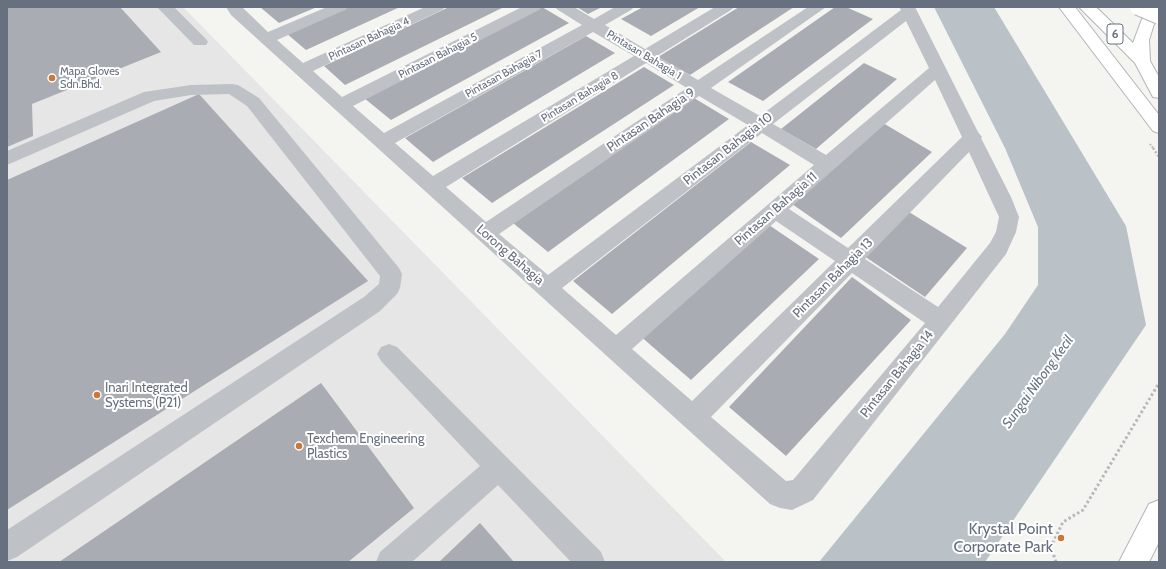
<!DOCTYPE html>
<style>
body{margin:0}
#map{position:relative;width:1166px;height:569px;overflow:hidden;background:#f4f4f1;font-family:Cabin,sans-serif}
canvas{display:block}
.frame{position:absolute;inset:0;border:8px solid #67707f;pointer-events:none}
</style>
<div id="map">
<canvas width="1166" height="569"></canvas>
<div class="frame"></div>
</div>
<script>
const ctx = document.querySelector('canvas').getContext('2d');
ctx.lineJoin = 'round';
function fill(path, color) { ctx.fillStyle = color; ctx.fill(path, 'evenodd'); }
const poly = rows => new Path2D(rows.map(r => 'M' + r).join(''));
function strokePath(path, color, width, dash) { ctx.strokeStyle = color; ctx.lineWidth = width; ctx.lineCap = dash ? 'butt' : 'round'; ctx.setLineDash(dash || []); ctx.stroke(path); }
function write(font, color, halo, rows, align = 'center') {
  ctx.font = font + ' Cabin,sans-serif'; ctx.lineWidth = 4; ctx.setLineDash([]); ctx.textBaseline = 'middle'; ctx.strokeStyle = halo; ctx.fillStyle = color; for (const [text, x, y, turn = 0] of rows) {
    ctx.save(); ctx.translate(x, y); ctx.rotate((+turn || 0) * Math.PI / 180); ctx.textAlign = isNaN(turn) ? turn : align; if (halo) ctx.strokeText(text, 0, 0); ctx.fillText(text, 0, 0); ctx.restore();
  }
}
fill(poly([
 [7,7,183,7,726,562,7,562]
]), '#e5e6e5');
fill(poly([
 [934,7,994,7,1126,226,1146,325,985,562,819,562,1005,334,1038,285,1038,227,1005,148]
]), '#bac1c7');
fill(poly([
 [10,7,120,7,161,52,32,104,33,136,7,147,7,8],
 [260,7,317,7,279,23],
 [344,7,400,7,306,50,286,33],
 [449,7,504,7,345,85,324,66],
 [539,7,542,7,569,23,391,120,364,98],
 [577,7,602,7,588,14],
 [643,7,700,7,651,36,621,19],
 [739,7,794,7,690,75,658,57],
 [835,7,846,7,873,19,763,101,728,82],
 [586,36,615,53,433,162,405,138],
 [864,63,897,79,816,149,781,129],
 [644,67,674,85,492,203,462,178],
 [199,94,368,281,7,510,7,180],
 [694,98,729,119,548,252,513,223],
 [883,123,932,152,841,238,792,204],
 [751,142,790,165,612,314,573,281],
 [909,212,967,248,925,297,864,256],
 [769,225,819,259,691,380,639,335],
 [852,277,911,320,786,456,729,407],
 [321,383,414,508,348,562,59,562],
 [480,523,514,562,439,562]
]), '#a9adb3');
const major = poly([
 [1059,7,1075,7,1159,115,1159,133,1153,131,1059,7],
 [1079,7,1096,7,1133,43,1142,19,1154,8,1159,7,1159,19,1154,24,1149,40,1150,61,1159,77,1159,98,1153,97,1135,63,1079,7],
 [1159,500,1159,542,1149,562,1119,562,1149,504,1159,500]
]);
strokePath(major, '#b2b4b9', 2);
strokePath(poly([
 [1150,144,1154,149]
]), '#b6b8bb', 2, [1.5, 1.5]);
strokePath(poly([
 [1153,148,1159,157]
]), '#b6b8bb', 2.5, [2, 2]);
strokePath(poly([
 [1056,562,1051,547,1063,522,1083,510,1159,383]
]), '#b6b8bb', 3, [2.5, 2.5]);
fill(poly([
 [157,7,174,7,206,39,208,42,206,45,194,45,157,7],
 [226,7,242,7,268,32,327,7,348,7,345,10,277,40,303,63,425,7,445,7,442,10,313,71,342,97,522,7,542,7,539,10,353,106,384,133,582,25,558,10,555,7,574,7,594,19,615,7,634,7,631,10,605,25,645,49,715,7,734,7,731,10,657,56,698,80,808,7,826,7,711,88,760,116,901,10,899,7,915,7,978,132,982,137,981,138,1011,197,1019,217,1016,232,1006,254,813,500,792,510,780,508,770,504,684,426,231,15,226,7],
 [906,21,929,68,826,155,773,124,906,21],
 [593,32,634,56,433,176,395,143,593,32],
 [646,63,687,88,486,222,446,187,646,63],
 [935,80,962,137,848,248,789,209,935,80],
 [699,96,748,125,548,275,499,234,699,96],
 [762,133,814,165,616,335,562,288,762,133],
 [969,152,999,217,996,232,990,243,938,307,865,259,969,152],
 [776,221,835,261,692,401,632,349,776,221],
 [852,273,925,323,793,480,786,481,711,417,852,273],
 [232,84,238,85,259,98,399,268,402,274,400,288,397,294,380,311,17,557,7,561,7,530,364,297,379,284,380,276,247,106,229,94,191,95,154,101,7,165,7,151,144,92,191,85,232,84],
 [389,344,397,347,601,552,605,562,571,562,498,485,412,562,376,562,380,552,480,466,381,361,377,354,381,347,389,344]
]), '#bec1c5');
fill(major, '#fff');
const highwayBridge = poly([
 [1138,7,1159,16]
]);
strokePath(highwayBridge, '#b3b5b9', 18, []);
strokePath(highwayBridge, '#fff', 16);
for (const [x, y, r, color] of [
 [52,78,4,"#cd7739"],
 [97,395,4,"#cd7739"],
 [299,446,4,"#cd7739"],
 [1061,538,4,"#cd7739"]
]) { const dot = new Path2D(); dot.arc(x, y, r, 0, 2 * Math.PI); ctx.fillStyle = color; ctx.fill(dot); strokePath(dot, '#fff', 1.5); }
write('11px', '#67707f', '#fff', [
 ["Pintasan Bahagia 4",369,39,-25],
 ["Pintasan Bahagia 1",644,55,31],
 ["Pintasan Bahagia 5",438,56,-27],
 ["Pintasan Bahagia 7",504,74,-29],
 ["Pintasan Bahagia 8",580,97,-31]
]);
write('11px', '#67707f', '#fff', [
 ["Mapa Gloves",60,72],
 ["Sdn.Bhd.",60,85]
], 'left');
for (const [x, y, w] of [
 [1115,34,16]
]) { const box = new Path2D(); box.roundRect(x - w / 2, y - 10, w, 20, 3); ctx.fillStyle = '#fff'; ctx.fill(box); strokePath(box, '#67707f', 1); }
write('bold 12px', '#67707f', null, [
 ["6",1115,34]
]);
write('13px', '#67707f', '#fff', [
 ["Pintasan Bahagia 9",651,120,-34],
 ["Pintasan Bahagia 10",728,149,-38],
 ["Pintasan Bahagia 11",776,209,-41],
 ["Lorong Bahagia",510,255,41],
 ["Pintasan Bahagia 13",833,278,-45],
 ["Pintasan Bahagia 14",897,374,-51]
]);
write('13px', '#67707f', '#fff', [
 ["Inari Integrated",105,388],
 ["Systems (P21)",105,403],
 ["Texchem Engineering",307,439],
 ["Plastics",307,454]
], 'left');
write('italic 14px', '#687682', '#fff', [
 ["Sungai Nibong Kecil",1038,382,-54]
]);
write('16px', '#67707f', '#fff', [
 ["Krystal Point",1053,529],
 ["Corporate Park",1053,547]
], 'right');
</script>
